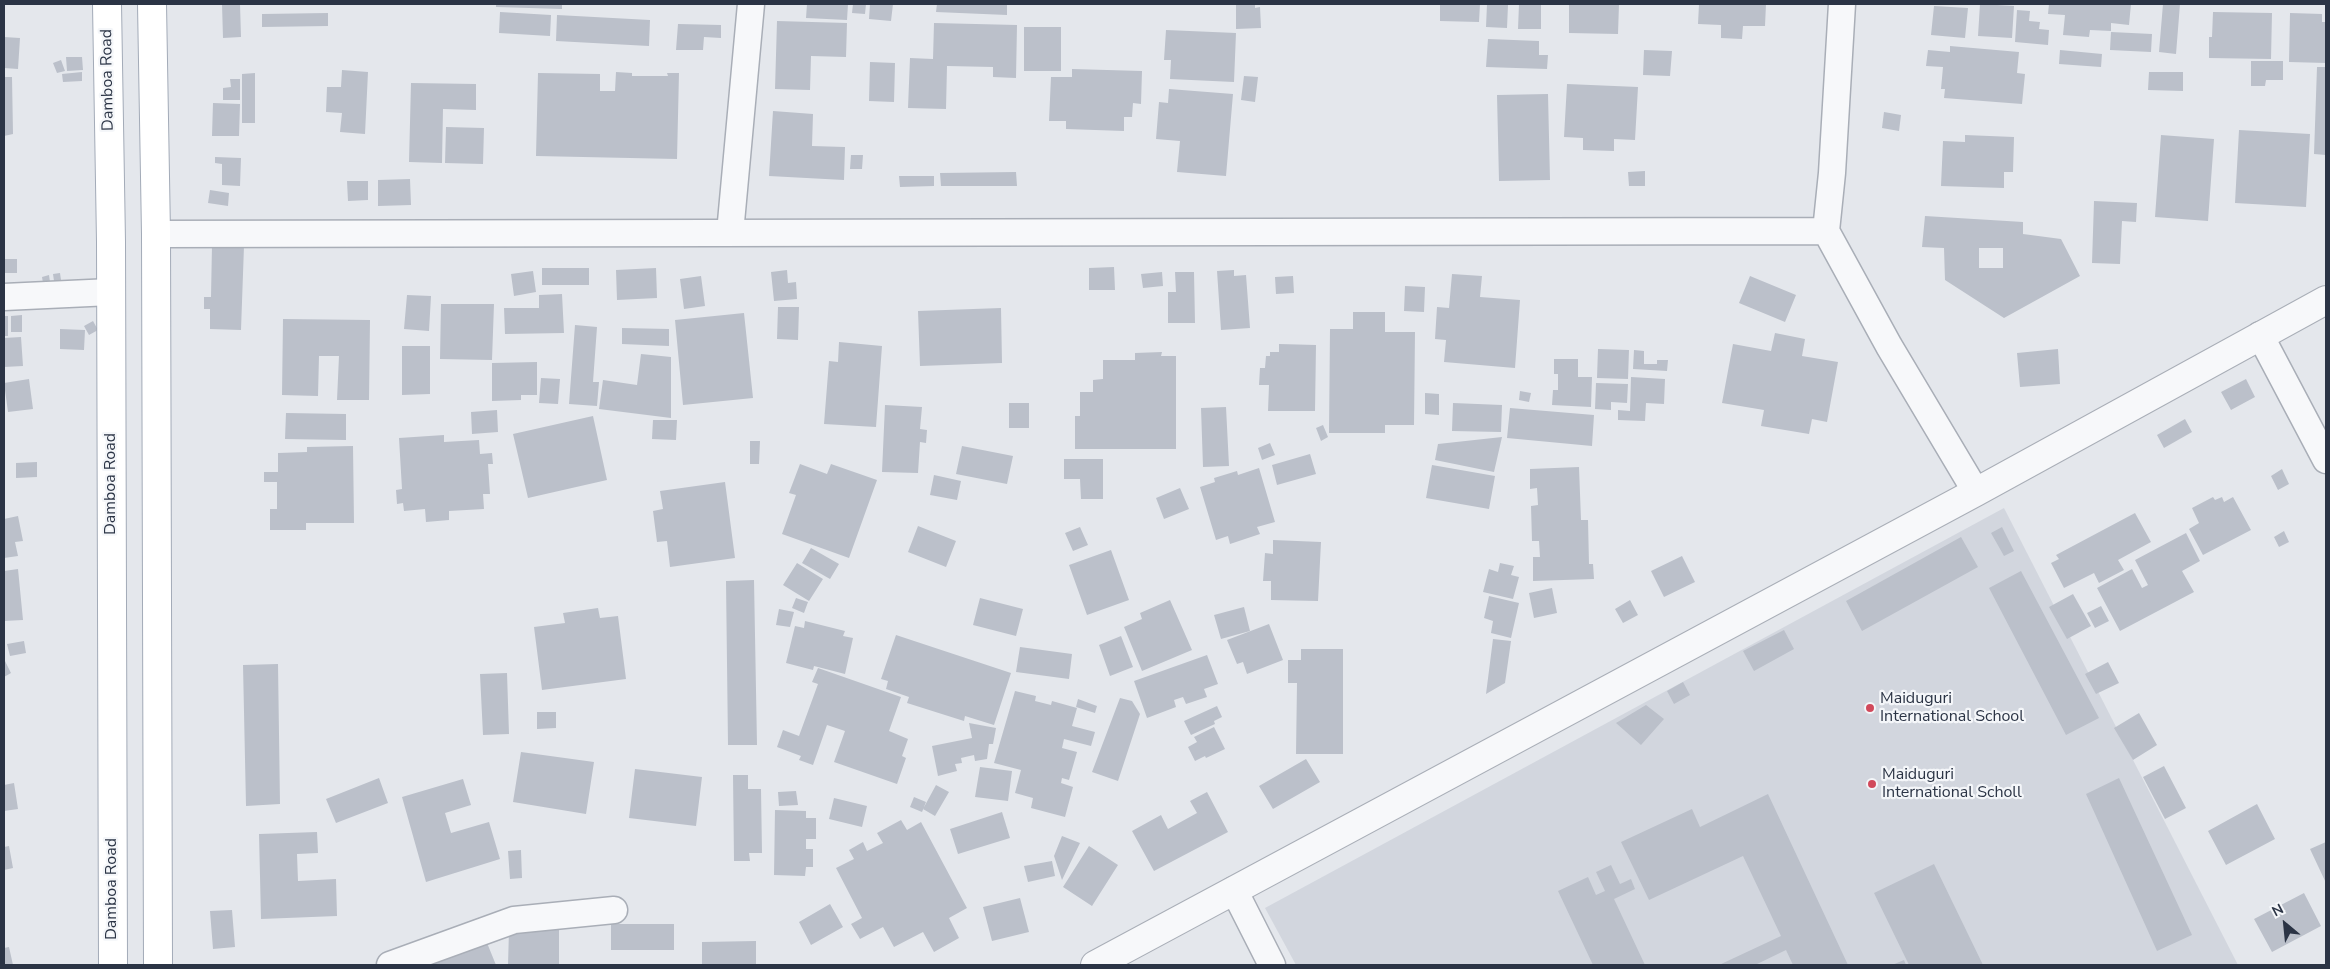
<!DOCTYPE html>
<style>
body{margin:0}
#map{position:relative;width:2330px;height:969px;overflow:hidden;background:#e4e7ec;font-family:"Nunito Sans",sans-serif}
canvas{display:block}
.frame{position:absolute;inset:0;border:5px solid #2b3445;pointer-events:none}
.north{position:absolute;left:2260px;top:899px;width:50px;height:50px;-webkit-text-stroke:4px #f4f6f9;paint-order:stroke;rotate:332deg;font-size:14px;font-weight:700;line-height:20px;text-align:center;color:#2b3445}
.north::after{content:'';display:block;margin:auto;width:18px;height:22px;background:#2b3445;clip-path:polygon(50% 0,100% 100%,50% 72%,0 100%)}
</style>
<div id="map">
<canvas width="2330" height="969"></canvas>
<div class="frame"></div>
<div class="north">N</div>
</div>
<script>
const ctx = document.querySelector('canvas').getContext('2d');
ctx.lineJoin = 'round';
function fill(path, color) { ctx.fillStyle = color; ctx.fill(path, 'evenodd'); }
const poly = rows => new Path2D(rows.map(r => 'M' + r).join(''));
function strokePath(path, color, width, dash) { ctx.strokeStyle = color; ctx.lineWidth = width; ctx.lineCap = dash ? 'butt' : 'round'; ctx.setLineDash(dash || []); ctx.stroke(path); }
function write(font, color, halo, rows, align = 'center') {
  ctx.font = font + ' "Nunito Sans",sans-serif'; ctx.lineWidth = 4.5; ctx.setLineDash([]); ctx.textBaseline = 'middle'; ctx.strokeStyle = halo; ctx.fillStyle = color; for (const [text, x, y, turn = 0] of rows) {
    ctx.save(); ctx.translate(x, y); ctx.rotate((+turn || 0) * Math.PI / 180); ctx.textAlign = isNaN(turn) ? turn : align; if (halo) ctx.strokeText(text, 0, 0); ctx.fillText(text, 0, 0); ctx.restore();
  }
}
fill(poly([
 [2004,508,2238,965,1296,965,1265,908]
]), '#d2d6de');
fill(poly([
 [222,4,240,4,241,37,223,38],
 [496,4,562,4,562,9,496,7],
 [807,4,848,4,847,20,806,18],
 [853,4,866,4,865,14,852,13],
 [870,4,893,4,891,21,869,19],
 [937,4,1007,4,1007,15,936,12],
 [1236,4,1255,4,1255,8,1260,7,1261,28,1236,29],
 [1440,4,1480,4,1479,22,1440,21],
 [1487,4,1508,5,1507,28,1486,27],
 [1519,4,1541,4,1541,29,1518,29],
 [1569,4,1619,4,1618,34,1569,33],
 [1699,4,1766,4,1765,26,1743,26,1742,39,1721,38,1721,25,1698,24],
 [1980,4,2014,6,2012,38,1978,36],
 [2049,4,2131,4,2129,25,2111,23,2111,31,2090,30,2089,37,2063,35,2065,15,2048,14],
 [2163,4,2180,4,2176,54,2159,52],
 [1934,6,1968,8,1965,38,1931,35],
 [2017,10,2030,11,2029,21,2040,22,2039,29,2049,30,2048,45,2015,42],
 [500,12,551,15,550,36,499,33],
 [2213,12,2272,13,2271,59,2209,58,2209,37,2212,37],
 [328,13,328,26,262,27,262,14],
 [2290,13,2322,14,2322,22,2326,22,2326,63,2289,62],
 [557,15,650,20,649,46,556,41],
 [777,21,847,23,846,57,811,56,810,90,775,89],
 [934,23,1017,25,1016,78,993,77,993,67,947,66,946,109,908,108,910,58,933,59],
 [678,24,721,25,721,38,704,37,703,50,676,50],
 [1024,27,1061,27,1061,71,1024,71],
 [1166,30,1236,33,1234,82,1170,79,1171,60,1164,60],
 [2111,32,2152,34,2151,52,2110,50],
 [4,37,20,38,18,69,4,68],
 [1488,39,1539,41,1539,55,1548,55,1547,69,1486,67],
 [1950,46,2019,52,2017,73,2025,74,2022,104,1944,98,1945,89,1941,89,1943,67,1926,66,1928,50,1950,52],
 [1644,50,1672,51,1670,76,1643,75],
 [2060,50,2102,54,2101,67,2059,64],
 [66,57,82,57,83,70,67,71],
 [61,60,65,71,57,73,53,63],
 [2251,61,2283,61,2283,80,2266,80,2265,86,2251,86],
 [870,62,895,63,894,102,869,101],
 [2317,67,2326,67,2326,155,2314,154],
 [1072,69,1142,71,1141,104,1133,103,1132,117,1124,117,1124,131,1066,129,1066,121,1049,121,1051,77,1072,77],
 [342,70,368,72,365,134,340,132,342,113,326,112,327,87,341,87],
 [82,72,82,81,63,82,62,74],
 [616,72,632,73,632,76,668,76,667,73,679,73,677,159,536,156,538,73,600,74,600,91,615,91],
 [2149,72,2183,72,2183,91,2148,90],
 [255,73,255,123,242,123,242,74],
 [1244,76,1258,77,1255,102,1241,100],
 [4,77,12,77,13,134,4,136],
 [230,79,240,79,240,100,223,100,223,88,231,87],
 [411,83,476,84,476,110,443,109,442,163,409,162],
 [1567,84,1638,87,1635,140,1614,139,1614,151,1583,150,1583,138,1564,137],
 [1169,89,1233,94,1226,176,1177,172,1180,141,1156,139,1159,102,1168,103],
 [1548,94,1550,180,1499,181,1497,95],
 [213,103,240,104,239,136,212,136],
 [773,111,813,114,812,146,845,147,844,180,769,176],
 [1884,112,1901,115,1899,131,1882,128],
 [446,127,484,128,483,164,445,163],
 [2239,130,2310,134,2306,207,2235,203],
 [1965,135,2014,137,2013,172,2004,172,2004,188,1941,186,1943,141,1965,142],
 [2161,135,2214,139,2208,221,2155,217],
 [851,155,863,155,862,169,850,169],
 [215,157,241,158,240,186,222,185,222,164,215,163],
 [1645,171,1645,186,1629,186,1628,172],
 [1016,172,1017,186,941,186,940,173],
 [899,176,934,176,934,186,900,187],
 [410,179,411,205,378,206,378,180],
 [347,181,368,181,368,200,348,201],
 [210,190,229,193,228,206,208,203],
 [2094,201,2137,203,2136,222,2122,221,2120,264,2092,263],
 [1925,216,2023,222,2023,234,2061,239,2080,276,2004,318,1945,280,1944,248,1922,247],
 [1979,248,2003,248,2003,268,1979,268],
 [212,245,244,246,241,330,210,329,210,309,204,309,204,297,211,297],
 [4,259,17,259,17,273,4,273],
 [1114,267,1115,290,1089,290,1089,268],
 [542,268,589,268,589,285,542,285],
 [656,268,657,298,617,300,616,270],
 [787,270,788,283,796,282,797,299,774,301,771,272],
 [1234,270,1234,276,1246,275,1250,328,1221,330,1217,271],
 [533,271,536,292,514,296,511,274],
 [1162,272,1163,286,1143,288,1141,274],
 [1175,272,1194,272,1195,323,1168,323,1168,292,1176,292],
 [60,273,61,280,54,281,53,274],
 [1452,274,1482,276,1480,297,1520,300,1515,368,1444,362,1446,340,1435,339,1437,307,1449,308],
 [49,275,50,282,43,283,42,277],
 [701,276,705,306,684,309,680,279],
 [1293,276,1294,293,1276,294,1275,277],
 [1750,276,1796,295,1785,322,1739,303],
 [1405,286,1425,287,1424,312,1404,311],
 [562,294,564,333,505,334,504,308,539,308,539,295],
 [407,295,431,296,429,331,404,329],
 [441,304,494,304,492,360,440,359],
 [778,307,799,307,798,340,777,339],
 [1001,308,1002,363,920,366,918,311],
 [1353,312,1385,312,1385,332,1415,332,1414,425,1385,425,1385,433,1329,433,1330,329,1353,329],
 [744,313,753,398,683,405,675,320],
 [22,315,22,332,11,332,11,316],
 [4,316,8,316,8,336,4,336],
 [283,319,370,320,369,400,337,400,339,356,319,356,318,396,282,395],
 [93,321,98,330,89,335,84,326],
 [575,325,597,327,593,382,599,382,597,406,569,404],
 [622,328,669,329,669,346,622,344],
 [60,329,85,330,84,350,60,349],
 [1775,333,1805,339,1802,356,1838,362,1827,422,1812,419,1809,434,1761,426,1764,410,1722,403,1733,344,1771,351],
 [21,337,23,366,4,367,4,338],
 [839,342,882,346,876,427,824,424,829,361,838,362],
 [1279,344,1316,345,1315,411,1268,411,1269,385,1259,385,1260,368,1265,368,1266,356,1270,356,1270,352,1279,352],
 [402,346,430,346,430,394,402,395],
 [1598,349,1629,350,1628,379,1597,378],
 [2058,349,2060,384,2020,387,2017,353],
 [1634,350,1644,351,1644,364,1657,364,1657,360,1668,360,1667,371,1633,369],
 [1162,352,1161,356,1176,356,1176,449,1075,449,1075,416,1080,416,1080,392,1093,392,1093,380,1103,379,1103,360,1135,360,1135,353],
 [641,354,671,357,671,418,599,409,603,380,637,385],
 [1554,359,1578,359,1578,377,1592,377,1591,407,1552,405,1553,390,1558,390,1558,374,1554,374],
 [537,362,537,395,521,395,521,400,492,401,492,363],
 [1631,377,1665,379,1664,404,1646,403,1645,421,1618,420,1618,410,1630,411],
 [541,378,560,379,558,404,539,403],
 [29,379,33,409,8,412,4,383],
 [2246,379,2255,397,2231,410,2221,392],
 [1596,383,1628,384,1627,403,1611,402,1611,410,1595,409],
 [1520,391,1531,393,1529,402,1519,400],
 [1425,393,1439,394,1439,415,1425,414],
 [1009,403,1029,403,1029,428,1009,428],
 [1453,403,1502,405,1501,432,1452,431],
 [885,405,922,407,920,429,927,430,926,443,920,442,918,473,882,472],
 [1226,407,1229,466,1203,467,1201,408],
 [1510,408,1594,415,1592,446,1507,438],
 [497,410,498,432,472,434,471,412],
 [286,413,346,414,346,440,285,439],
 [593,416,607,480,528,498,513,434],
 [2185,419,2192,432,2164,448,2157,435],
 [653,420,677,420,676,440,652,439],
 [1323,425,1328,437,1321,441,1316,428],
 [444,435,444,442,479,440,480,454,492,453,493,464,488,464,490,494,483,494,484,509,449,511,449,520,426,522,425,509,404,511,403,503,397,504,396,490,402,489,399,438],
 [1502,437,1494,472,1435,460,1438,444],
 [750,441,760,441,759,464,750,464],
 [1270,443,1275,455,1262,460,1258,448],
 [353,446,354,523,306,523,306,530,270,530,270,509,277,509,277,482,264,482,264,472,278,472,278,453,307,452,307,447],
 [962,446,1013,456,1007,484,956,474],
 [1310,454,1316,474,1277,485,1272,465],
 [1064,459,1103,459,1103,499,1081,499,1080,479,1064,479],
 [37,462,37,477,16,478,16,463],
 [800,464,827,474,831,464,877,480,849,558,782,534,796,495,789,493],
 [1432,465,1495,476,1489,509,1426,498],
 [1579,467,1581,520,1588,520,1589,564,1593,564,1594,579,1533,581,1533,557,1540,557,1539,541,1532,541,1531,506,1538,505,1537,488,1530,489,1530,469],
 [1259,468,1275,522,1257,527,1260,534,1230,544,1228,536,1216,540,1200,487,1215,482,1214,478,1237,471,1238,475],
 [2282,469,2289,484,2278,490,2271,476],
 [934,475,961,481,957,500,930,495],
 [725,482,735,558,670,567,667,541,657,542,653,511,663,509,660,491],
 [1180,488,1189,509,1164,519,1156,498],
 [2213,497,2215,500,2222,497,2224,502,2233,497,2251,530,2203,555,2189,529,2199,523,2192,508],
 [2135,513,2151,542,2118,560,2124,570,2099,583,2094,573,2064,588,2051,563,2059,559,2056,555],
 [18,516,23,541,15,542,18,556,4,558,4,519],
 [918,526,956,541,946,567,908,552],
 [1080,527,1088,545,1073,551,1065,533],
 [2002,527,2014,551,2004,556,1991,533],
 [2284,531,2289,542,2279,547,2274,537],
 [2186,533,2200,561,2182,571,2194,592,2120,631,2097,588,2132,569,2142,588,2148,585,2135,560],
 [1961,537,1978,567,1862,631,1846,601],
 [1273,540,1321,542,1318,601,1271,600,1271,581,1263,581,1265,553,1273,554],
 [811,548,839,564,830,579,802,563],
 [1111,550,1129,600,1087,615,1069,565],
 [1682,556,1695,582,1664,597,1651,571],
 [797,563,823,579,809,601,783,585],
 [1500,563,1514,566,1511,575,1519,577,1513,599,1483,592,1489,569,1498,572],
 [18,569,23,620,4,621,4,571],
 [2021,571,2099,718,2066,735,1989,588],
 [754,580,757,745,728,745,726,581],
 [1552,588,1557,613,1534,618,1529,593],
 [2073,594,2091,626,2067,639,2049,607],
 [1489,596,1519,603,1511,638,1491,633,1493,621,1484,618],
 [796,598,808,602,804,613,792,608],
 [980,598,1023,609,1016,636,973,625],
 [1170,600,1192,650,1142,671,1124,627,1142,619,1140,613],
 [1630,600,1638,615,1623,623,1615,609],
 [2101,606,2109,621,2095,628,2087,613],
 [1244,607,1250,631,1221,639,1214,615],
 [598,608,600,618,618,616,626,679,542,690,534,627,565,623,563,613],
 [779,609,794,612,790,627,776,625],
 [805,621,845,631,843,636,853,638,845,674,814,666,813,670,786,663,795,626,804,628],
 [1269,624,1283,660,1247,674,1243,662,1237,664,1227,640],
 [1784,630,1794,649,1754,671,1743,651],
 [896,635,1011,673,994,725,965,716,964,721,907,703,909,697,886,689,888,681,881,679],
 [1121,636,1133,667,1110,676,1099,645],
 [1493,639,1511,641,1505,683,1486,694],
 [24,641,26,653,10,656,7,644],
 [1020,647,1072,654,1069,679,1016,672],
 [1301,649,1343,649,1343,754,1296,754,1297,683,1288,683,1288,660,1301,660],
 [1207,655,1218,684,1204,689,1207,697,1186,704,1183,697,1174,700,1176,707,1147,718,1134,681],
 [5,661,11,673,4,677,4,662],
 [2108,662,2119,683,2096,694,2085,674],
 [278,664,280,804,246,806,243,665],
 [818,668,901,697,889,731,908,739,902,756,906,758,897,784,834,762,845,731,827,725,813,765,799,760,801,756,777,747,783,730,799,736,818,684,812,682],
 [507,673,509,734,483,735,480,674],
 [1683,682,1690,695,1674,704,1667,691],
 [1015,691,1036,696,1035,701,1051,705,1052,701,1077,708,1072,726,1095,732,1091,746,1064,739,1062,748,1077,752,1069,780,1062,778,1061,783,1073,787,1065,817,1031,808,1033,798,1015,793,1021,770,994,763],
 [1120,698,1132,701,1140,714,1118,781,1092,772],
 [1078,699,1097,706,1095,713,1076,707],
 [1646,705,1664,719,1641,745,1616,723],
 [1217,706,1222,717,1214,721,1215,724,1191,735,1184,721],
 [537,712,556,712,556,728,537,729],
 [2139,713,2157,745,2133,760,2114,728],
 [969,723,996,728,993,744,989,744,987,759,975,761,974,755,961,758,962,763,955,764,957,771,938,776,932,746,972,738],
 [1214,727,1225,749,1206,758,1205,756,1195,761,1188,747,1197,742,1194,737],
 [521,752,594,762,586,814,513,802],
 [1306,759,1320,782,1273,809,1259,786],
 [2164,766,2186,808,2165,819,2143,777],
 [980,767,1012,771,1008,801,975,797],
 [635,769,702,777,696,826,629,818],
 [733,775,748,775,748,789,761,789,762,853,749,853,750,861,734,861],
 [379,778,388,803,336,823,326,799],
 [2119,778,2192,935,2157,951,2086,794],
 [463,779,471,805,445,813,451,833,489,822,500,859,426,882,402,797],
 [14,783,18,809,4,811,4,785],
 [936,785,949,792,935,816,923,809],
 [796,791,798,805,779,806,778,792],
 [1207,792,1228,832,1154,871,1132,831,1161,815,1168,829,1197,813,1190,801],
 [1768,794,1848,965,1793,965,1786,950,1755,965,1719,965,1781,936,1743,856,1649,900,1621,842,1692,809,1700,827],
 [914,797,926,802,922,812,910,807],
 [834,798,867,806,862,827,829,819],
 [2257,804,2275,839,2226,865,2208,831],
 [775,810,806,811,806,818,816,818,816,839,806,839,806,849,813,849,813,867,806,867,805,876,774,875],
 [1002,812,1010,838,958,854,950,829],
 [901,820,907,830,921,822,967,908,949,918,959,938,934,952,923,932,894,947,883,927,860,939,851,924,862,918,836,868,854,859,849,850,863,842,867,851,883,843,877,833],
 [317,832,318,853,297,854,298,881,336,879,337,916,261,919,259,834],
 [1062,836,1080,843,1062,880,1054,856],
 [2326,842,2326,883,2310,849],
 [9,846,13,868,4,870,4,847],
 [1089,846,1118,865,1092,906,1063,887],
 [521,850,522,878,510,879,508,851],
 [1052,861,1055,876,1028,882,1024,866],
 [1934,864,1983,965,1909,965,1874,893],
 [1611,865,1620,884,1631,879,1635,889,1614,899,1645,965,1593,965,1558,891,1588,877,1596,895,1605,891,1596,872],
 [2304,893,2321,926,2272,952,2254,919],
 [1020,898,1029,932,992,941,983,907],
 [830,904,843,927,811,945,799,922],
 [232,910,235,947,213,949,210,911],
 [611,924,674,924,674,950,611,950],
 [509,930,559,930,559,965,508,965],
 [485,938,496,965,417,965],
 [756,941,756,965,702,965,702,942],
 [9,947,13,965,4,965,4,948],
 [1904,960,1906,965,1892,965]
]), '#bbc0ca');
const minor = poly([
 [1842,4,1832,173,1826,231,1889,346,1976,492],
 [730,233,751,4],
 [156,234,1826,231],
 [4,297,111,292],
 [2260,335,2326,460],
 [1234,890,1272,965],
 [390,965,514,920,614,910]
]);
const tertiary = poly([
 [1095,965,1976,492,2326,300]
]);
const primary = poly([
 [107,4,111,242,113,965],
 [152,4,156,234,158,965]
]);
strokePath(minor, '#a9aeb7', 29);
strokePath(tertiary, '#a9aeb7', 30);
strokePath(primary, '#a3abb8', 30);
strokePath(minor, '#f7f8fa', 26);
strokePath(tertiary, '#f7f8fa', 28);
strokePath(primary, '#fff', 28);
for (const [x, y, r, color] of [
 [1870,708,5,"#d1495b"],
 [1872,784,5,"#d1495b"]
]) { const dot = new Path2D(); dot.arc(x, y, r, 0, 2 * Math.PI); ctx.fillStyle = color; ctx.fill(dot); strokePath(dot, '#f4f6f9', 2); }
write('16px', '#2b3445', '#f4f6f9', [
 ["Damboa Road",108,80,-91],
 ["Damboa Road",111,484,-90],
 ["Damboa Road",112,889,-90]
]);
write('16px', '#2b3445', '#f4f6f9', [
 ["Maiduguri",1880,699],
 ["International School",1880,717],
 ["Maiduguri",1882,775],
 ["International Scholl",1882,793]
], 'left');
</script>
